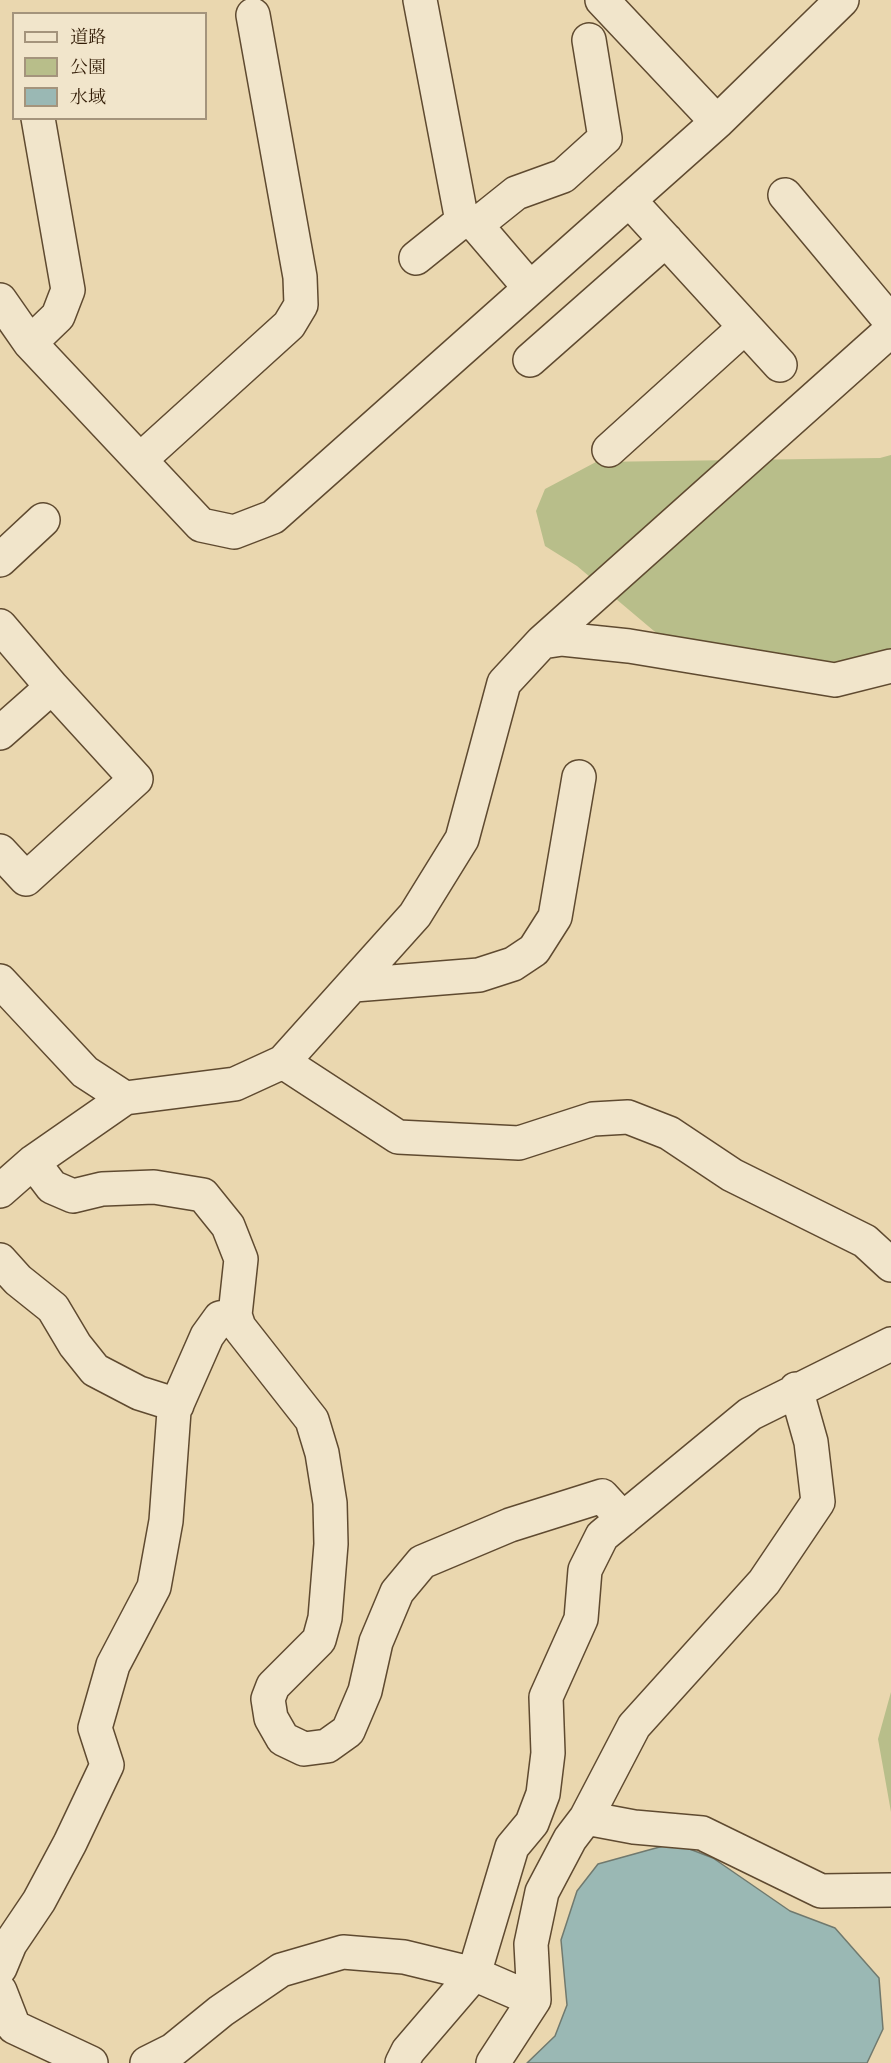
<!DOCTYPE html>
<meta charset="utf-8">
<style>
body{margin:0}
#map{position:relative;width:891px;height:2063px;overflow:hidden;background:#ead7af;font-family:"Sorts Mill Goudy","Noto Serif JP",serif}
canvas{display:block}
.legend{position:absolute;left:12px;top:12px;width:195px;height:108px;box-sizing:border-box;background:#f1e5cb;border:2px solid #a4947c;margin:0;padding:8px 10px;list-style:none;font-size:18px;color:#311b05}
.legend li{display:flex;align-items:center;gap:12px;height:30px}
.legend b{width:30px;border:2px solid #a4947c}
</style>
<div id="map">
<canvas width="891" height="2063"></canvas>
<ul class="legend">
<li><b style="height:8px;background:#f1e5cb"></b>道路</li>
<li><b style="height:16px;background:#b8be8a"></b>公園</li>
<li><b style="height:16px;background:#9ab8b4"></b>水域</li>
</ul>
</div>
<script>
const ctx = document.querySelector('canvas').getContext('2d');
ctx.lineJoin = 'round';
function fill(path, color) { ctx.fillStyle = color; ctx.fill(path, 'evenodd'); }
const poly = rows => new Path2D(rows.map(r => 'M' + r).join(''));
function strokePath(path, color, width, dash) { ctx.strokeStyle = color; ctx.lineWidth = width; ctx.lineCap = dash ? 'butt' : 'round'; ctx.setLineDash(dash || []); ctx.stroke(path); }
fill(poly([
 [891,455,891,677,667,642,577,566,545,546,536,511,545,489,596,462,880,458],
 [891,1692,891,1812,878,1739]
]), '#b8be8a');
const water = poly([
 [674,1843,713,1858,790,1911,835,1928,879,1978,883,2029,867,2063,527,2063,555,2036,567,2005,561,1940,577,1891,598,1864,674,1843]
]);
fill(water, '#9ab8b4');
strokePath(water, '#70796e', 1.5);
const street = poly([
 [420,0,462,221],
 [602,0,717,122],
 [785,195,891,322],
 [629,200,780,365],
 [476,225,516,193,563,176,605,138,589,40],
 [416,258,462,221,476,225,530,288],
 [0,300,30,343,201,525,234,532,273,517,717,122,842,0],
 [30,343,58,316,68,290,38,118],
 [530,360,666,240],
 [609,450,745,327],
 [140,460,289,325,301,305,300,277,253,15],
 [0,560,43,520],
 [0,626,52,687],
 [542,642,891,330],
 [0,733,52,687,136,779,26,879,0,851],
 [0,981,85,1072,125,1098],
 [354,985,479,975,513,964,534,950,555,917,579,777],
 [283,1062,398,1137,519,1143,593,1119,628,1117,669,1133,732,1175,865,1241,891,1265],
 [33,1162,52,1187,73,1196,102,1189,154,1187,203,1195,228,1226,241,1259,235,1315,239,1327,312,1420,322,1453,330,1503,331,1544,325,1618,319,1640,273,1686,268,1699,271,1718,283,1739,304,1749,327,1746,348,1731,365,1691,376,1642,397,1592,422,1562,510,1525,602,1496,623,1519],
 [0,1191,33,1162,125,1098,235,1084,283,1062,415,915,462,839,504,683,542,642,562,639,629,646,835,680,891,666],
 [0,1260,18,1280,53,1308,75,1345,95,1370,139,1393,177,1405],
 [586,1818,634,1827,702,1833,821,1891,891,1890],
 [0,1968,10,1944,39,1901,70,1843,107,1765,95,1728,113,1665,154,1587,166,1521,174,1411,207,1336,220,1318,235,1315],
 [0,1991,14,2027,91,2063],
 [147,2063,173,2050,221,2011,281,1970,343,1952,404,1957,474,1974,534,2000],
 [402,2063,408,2051,474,1974,512,1847,532,1823,543,1794,548,1753,546,1697,581,1619,585,1570,602,1536,750,1414,891,1344],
 [493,2063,534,2000,531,1944,542,1892,570,1839,586,1818,634,1726,764,1582,818,1502,811,1442,796,1389]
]);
strokePath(street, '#5f4a30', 36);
strokePath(street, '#f1e5cb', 33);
</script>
